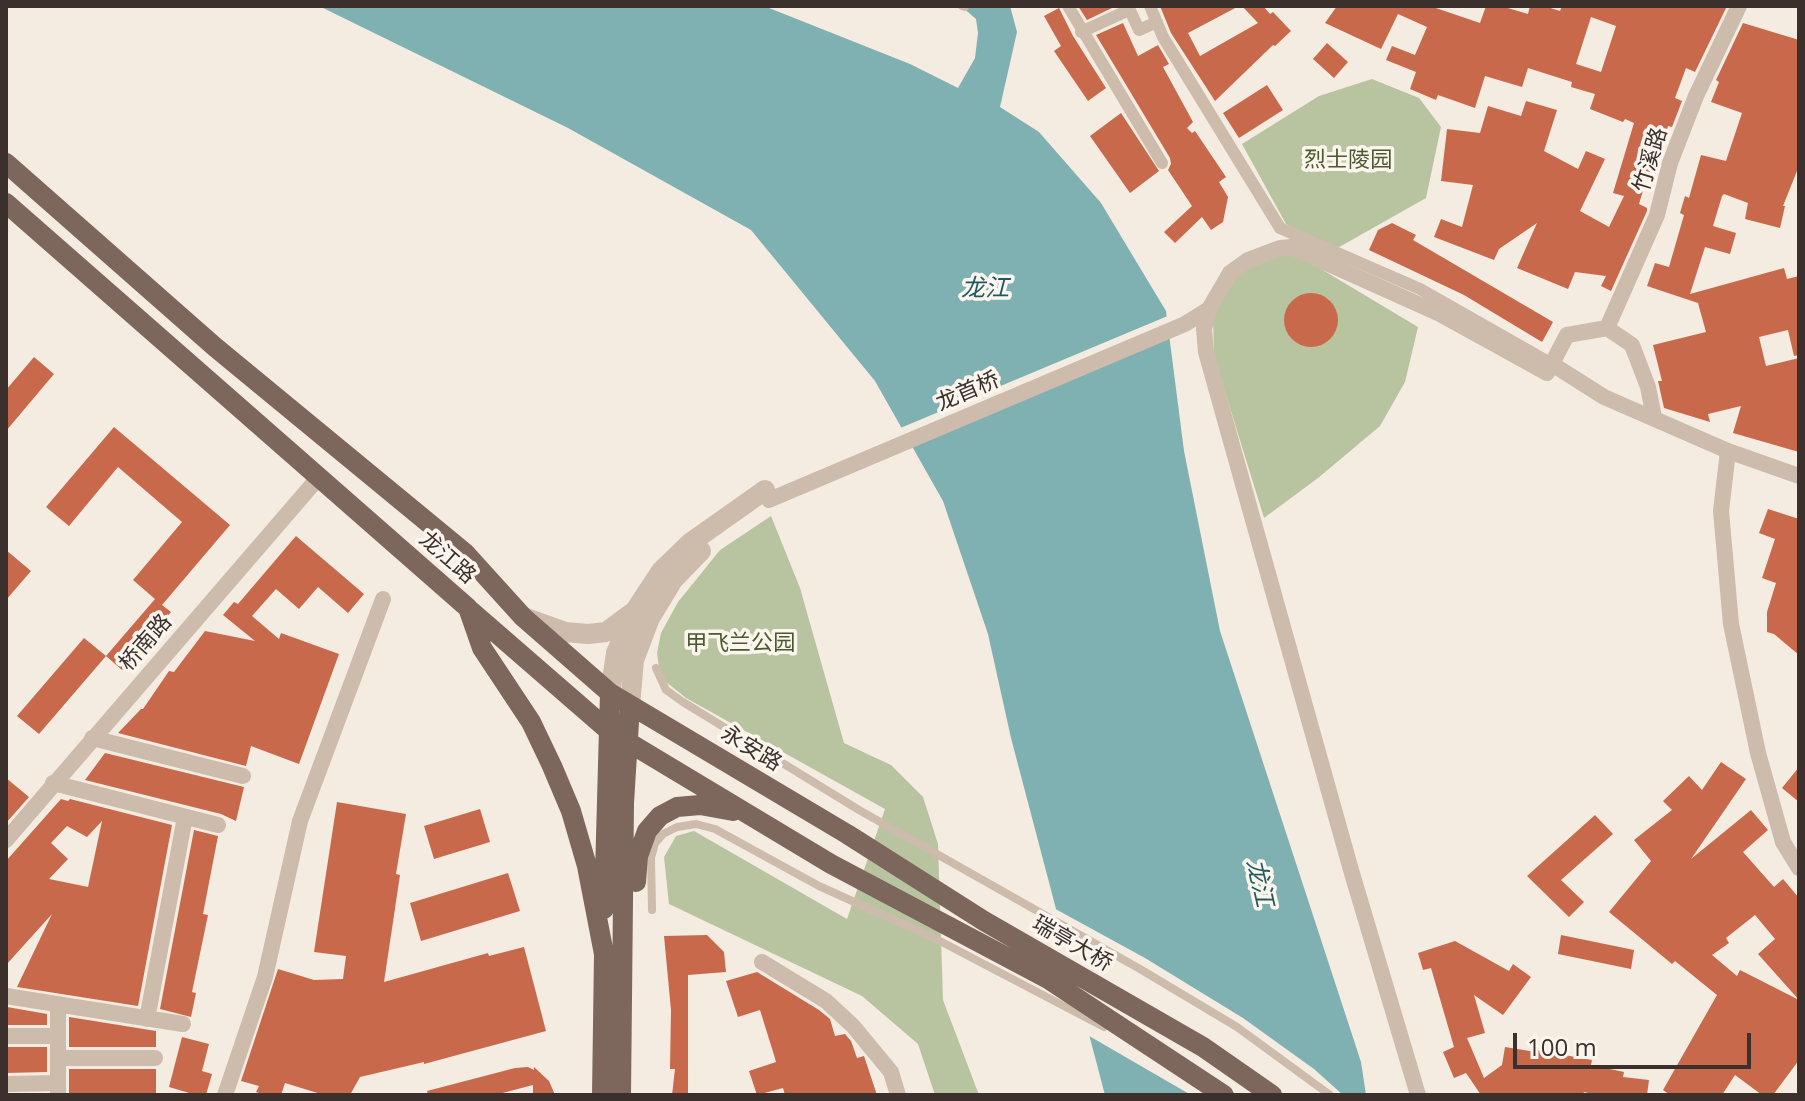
<!DOCTYPE html>
<meta charset="utf-8">
<style>
body{margin:0}
#map{position:relative;width:1805px;height:1101px;overflow:hidden;background:#f4ebe1;font-family:"Open Sans",sans-serif}
canvas{display:block}
.frame{position:absolute;inset:0;border:8px solid #3b302b;pointer-events:none}
.scale{position:absolute;left:1513px;top:1033px;width:238px;height:36px;box-sizing:border-box;border:4px solid #3b302b;border-top:0;padding-left:10px;font-size:24px;line-height:28px;white-space:nowrap;color:#3b302b;-webkit-text-stroke:6px #fbf5ee;paint-order:stroke}
</style>
<div id="map">
<canvas width="1805" height="1101"></canvas>
<div class="frame"></div>
<div class="scale">100 m</div>
</div>
<script>
const ctx = document.querySelector('canvas').getContext('2d');
ctx.lineJoin = 'round';
function fill(path, color) { ctx.fillStyle = color; ctx.fill(path, 'evenodd'); }
const poly = rows => new Path2D(rows.map(r => 'M' + r).join(''));
function strokePath(path, color, width, dash) { ctx.strokeStyle = color; ctx.lineWidth = width; ctx.lineCap = dash ? 'butt' : 'round'; ctx.setLineDash(dash || []); ctx.stroke(path); }
function write(font, color, halo, rows, align = 'center') {
  ctx.font = font + ' "Open Sans","Noto Sans SC",sans-serif'; ctx.lineWidth = 7; ctx.setLineDash([]); ctx.textBaseline = 'middle'; ctx.strokeStyle = halo; ctx.fillStyle = color; for (const [text, x, y, turn = 0] of rows) {
    ctx.save(); ctx.translate(x, y); ctx.rotate((+turn || 0) * Math.PI / 180); ctx.textAlign = isNaN(turn) ? turn : align; if (halo) ctx.strokeText(text, 0, 0); ctx.fillText(text, 0, 0); ctx.restore();
  }
}
fill(poly([
 [1372,79,1419,98,1441,127,1426,198,1334,250,1286,224,1242,144,1319,96],
 [1291,251,1418,327,1405,382,1380,426,1318,478,1264,518,1214,356,1213,317,1234,274],
 [771,516,800,588,844,743,891,765,923,797,938,844,943,1000,979,1095,935,1095,918,1044,862,996,669,904,664,857,676,836,694,831,847,919,885,809,686,698,665,681,659,667,657,653,661,633,678,602,720,550]
]), '#b8c4a0');
fill(poly([
 [319,6,764,6,910,64,958,88,975,58,978,33,976,19,961,6,1010,6,1017,32,1000,107,1039,132,1101,203,1166,311,1184,451,1220,631,1361,1062,1366,1095,1105,1095,1011,738,988,634,943,501,875,381,751,230,568,128]
]), '#7fb0b2');
fill(poly([
 [1170,315,1173,336,908,447,898,429],
 [1050,906,1145,958,1243,1018,1314,1069,1343,1095,1191,1095,1084,1033]
]), '#f4ebe1');
fill(poly([
 [1078,6,1116,6,1087,20],
 [1160,6,1239,6,1188,33,1200,56,1258,23,1242,6,1263,6,1270,14,1273,12,1291,31,1275,46,1273,45,1215,101,1171,33],
 [1337,6,1430,6,1480,23,1486,6,1501,6,1528,14,1530,6,1544,6,1560,11,1562,6,1726,8,1695,72,1686,68,1675,98,1682,101,1672,127,1668,126,1653,176,1648,174,1639,204,1647,208,1647,211,1611,291,1601,286,1606,276,1575,272,1568,289,1517,268,1537,223,1499,249,1494,260,1434,237,1441,219,1462,227,1473,185,1441,181,1447,129,1480,133,1488,106,1521,116,1526,101,1557,110,1544,151,1578,169,1586,151,1605,159,1580,211,1609,227,1624,196,1613,193,1634,123,1625,119,1623,122,1590,109,1595,94,1571,87,1572,82,1528,68,1522,87,1485,76,1475,108,1438,95,1436,100,1410,89,1416,72,1386,60,1392,46,1415,55,1427,27,1398,14,1381,49,1325,23],
 [1591,17,1616,26,1601,72,1576,64],
 [1059,8,1073,36,1106,88,1088,101,1054,51,1061,46,1044,16],
 [1123,23,1138,56,1158,45,1169,64,1163,67,1193,122,1187,128,1192,133,1195,131,1226,177,1219,182,1228,197,1223,222,1211,230,1202,217,1175,243,1164,232,1192,206,1168,170,1171,164,1170,158,1096,35],
 [1743,23,1799,40,1799,166,1783,206,1785,206,1780,228,1745,219,1748,203,1724,194,1722,196,1713,226,1736,233,1730,254,1705,247,1690,294,1784,268,1787,279,1799,276,1799,355,1794,356,1788,330,1759,337,1766,366,1799,358,1799,452,1733,433,1741,406,1708,414,1710,422,1664,408,1658,381,1662,381,1653,345,1706,332,1698,303,1647,286,1655,263,1669,267,1684,215,1680,213,1685,196,1689,198,1701,155,1726,161,1742,113,1711,102,1719,82,1716,80],
 [1327,43,1348,62,1334,78,1313,59],
 [1267,85,1283,110,1239,138,1223,113],
 [1121,113,1159,171,1130,193,1090,136],
 [1392,223,1416,235,1413,240,1553,322,1542,342,1464,295,1369,250,1378,230],
 '1284 320a27 27 0 1 1 54 0a27 27 0 1 1-54 0Z',
 [34,357,54,374,6,431,6,390],
 [114,427,230,525,162,605,171,612,122,670,106,656,155,599,133,580,182,522,118,467,69,526,46,507],
 [1768,509,1799,519,1799,655,1774,634,1767,632,1767,612,1776,583,1762,578,1775,539,1759,533],
 [296,536,364,594,348,613,318,587,299,609,276,589,252,616,279,639,281,633,339,654,299,764,251,746,246,766,118,733,141,709,143,709,169,671,174,672,205,631,255,641,223,615,234,602,238,604],
 [6,550,31,571,6,600],
 [84,638,106,656,39,734,17,716],
 [105,753,244,787,236,821,221,814,85,780],
 [1721,762,1746,779,1691,859,1751,810,1768,830,1743,852,1774,887,1783,879,1799,898,1799,1000,1758,954,1775,939,1755,915,1726,938,1729,943,1712,955,1737,976,1740,970,1799,1000,1799,1060,1773,1095,1762,1095,1735,1075,1722,1095,1670,1095,1663,1090,1717,995,1675,961,1672,964,1609,912,1651,861,1634,840,1672,810,1663,801,1689,776,1702,790],
 [1799,767,1799,802,1782,788],
 [6,778,29,797,6,823],
 [61,799,68,801,70,799,172,825,138,1006,17,987,52,914,6,965,6,861],
 [102,821,88,887,49,879,68,859,51,843,67,826,87,837],
 [337,802,406,814,396,874,400,875,384,982,488,953,489,956,524,947,546,1031,424,1064,424,1062,360,1077,350,1095,324,1095,285,1083,281,1095,265,1095,256,1092,259,1086,241,1081,278,969,314,980,343,979,346,956,314,952],
 [480,809,490,842,434,859,424,826],
 [1595,815,1613,834,1561,880,1584,902,1569,917,1527,876],
 [194,830,218,836,203,914,208,915,192,992,196,993,191,1017,160,1009],
 [508,873,520,911,421,941,410,903],
 [707,935,724,952,726,972,688,975,688,1095,672,1095,675,1069,670,1069,671,1010,664,936],
 [1561,935,1634,950,1631,969,1558,954],
 [1455,941,1509,971,1513,964,1531,977,1503,1015,1474,995,1485,1033,1467,1038,1484,1078,1502,1065,1505,1047,1536,1052,1537,1050,1592,1060,1591,1065,1624,1072,1623,1077,1649,1080,1647,1095,1597,1095,1584,1092,1583,1095,1481,1095,1466,1073,1454,1078,1443,1052,1454,1047,1431,968,1423,970,1418,953],
 [757,972,819,1010,830,1019,835,1036,845,1034,851,1041,857,1058,864,1056,877,1095,785,1095,783,1088,757,1095,749,1071,776,1062,774,1055,760,1010,738,1017,726,981],
 [7,1007,47,1014,47,1025,6,1025],
 [69,1017,156,1031,156,1047,69,1047],
 [182,1037,209,1044,202,1071,212,1074,206,1095,196,1095,169,1087],
 [6,1047,47,1047,47,1072,6,1073],
 [528,1067,534,1070,534,1067,549,1081,555,1095,533,1095,533,1085,495,1095,428,1095,427,1091,515,1068],
 [69,1069,156,1069,156,1095,69,1095]
]), '#c8694b');
strokePath(poly([
 [962,6,965,7],
 [656,668,666,690,683,702,859,810,1140,969,1237,1027,1330,1095],
 [652,910,651,858,655,843,663,834,677,827,696,824,715,829,819,886,938,940,1104,1027]
]), '#cdbbac', 8);
strokePath(poly([
 [1068,6,1162,163],
 [1128,6,1139,30,1157,22],
 [1150,6,1163,37,1280,228,1420,289,1552,364],
 [1081,32,1129,10]
]), '#cdbbac', 12);
strokePath(poly([
 [1607,328,1657,215,1670,163,1696,96,1739,6],
 [1552,364,1604,397,1728,451,1721,511,1731,624,1758,753,1783,842,1799,868],
 [1728,451,1799,476],
 [769,500,1185,324,1209,309],
 [92,738,243,776],
 [53,783,218,825],
 [6,840,319,477],
 [762,962,826,1001,853,1026,891,1072,898,1095],
 [6,996,183,1024],
 [58,1005,58,1095],
 [147,1019,185,817],
 [6,1036,58,1036],
 [58,1058,155,1058],
 [6,1084,58,1083],
 [225,1095,265,977,300,821,383,599],
 [1418,1095,1351,870,1206,352,1204,329,1209,309,1230,273,1248,260,1280,248,1291,247,1440,314,1547,373,1567,335,1607,328,1632,345,1648,387,1654,417]
]), '#cdbbac', 16);
strokePath(poly([
 [526,618,565,632,588,634,606,632,633,612],
 [610,693,616,653,636,609,661,571,690,543,765,490],
 [630,706,634,660,650,618,673,580,701,551]
]), '#cdbbac', 20);
strokePath(poly([
 [6,163,215,347,465,553,523,617,610,693,847,834,984,921,1203,1047,1272,1095],
 [6,203,468,608,482,648,531,722,552,766,571,811,587,866,604,954,602,1095],
 [471,611,608,730,831,864,1048,979,1224,1095],
 [636,882,638,856,647,831,660,816,677,807,700,805,733,811],
 [604,909,610,693],
 [621,1095,624,803,630,706]
]), '#7d675c', 20);
write('22px', '#3b302b', '#fbf5ee', [
 ["竹溪路",1651,160,-73],
 ["龙首桥",968,392,-23],
 ["龙江路",447,558,41],
 ["桥南路",146,643,-49],
 ["永安路",751,749,31],
 ["瑞亭大桥",1072,944,30]
]);
write('22px', '#4a5a2e', '#fbf5ee', [
 ["烈士陵园",1348,161],
 ["甲飞兰公园",740,644]
]);
write('italic 24px', '#1f5a5e', '#fbf5ee', [
 ["龙江",985,289],
 ["龙江",1259,883,77]
]);
</script>
